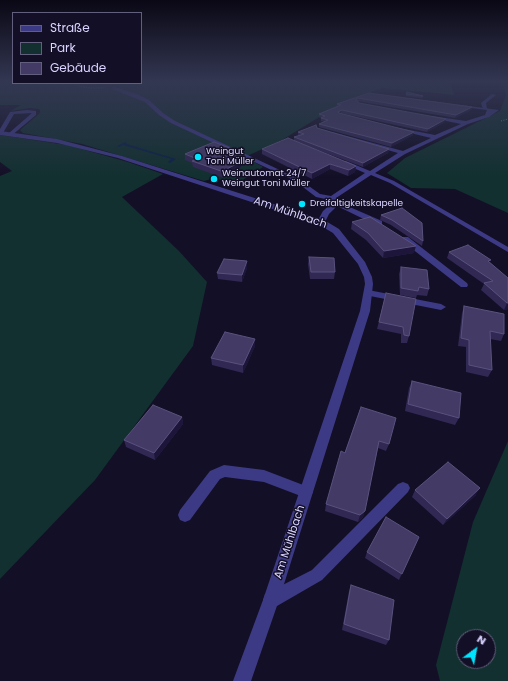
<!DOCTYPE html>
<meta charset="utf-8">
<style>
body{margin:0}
#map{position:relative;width:508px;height:681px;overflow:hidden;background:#130f26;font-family:Poppins,sans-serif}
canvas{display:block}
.legend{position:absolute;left:12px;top:12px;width:130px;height:72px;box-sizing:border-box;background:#130f26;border:1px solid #625e7d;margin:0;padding:5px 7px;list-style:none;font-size:12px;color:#d9d4ff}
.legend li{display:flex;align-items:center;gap:8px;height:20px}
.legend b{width:20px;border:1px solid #625e7d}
.north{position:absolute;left:456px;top:629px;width:40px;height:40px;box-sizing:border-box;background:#130f26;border:1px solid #625e7d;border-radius:50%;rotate:32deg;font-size:11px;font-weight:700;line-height:16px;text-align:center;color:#d9d4ff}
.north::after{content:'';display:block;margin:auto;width:14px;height:18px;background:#00e5ff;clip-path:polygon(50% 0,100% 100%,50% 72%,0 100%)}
</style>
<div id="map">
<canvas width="508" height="681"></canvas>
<ul class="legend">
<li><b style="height:5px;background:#3d3a85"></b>Straße</li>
<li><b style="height:11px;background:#12302f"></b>Park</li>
<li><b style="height:11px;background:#433a66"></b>Gebäude</li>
</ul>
<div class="north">N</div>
</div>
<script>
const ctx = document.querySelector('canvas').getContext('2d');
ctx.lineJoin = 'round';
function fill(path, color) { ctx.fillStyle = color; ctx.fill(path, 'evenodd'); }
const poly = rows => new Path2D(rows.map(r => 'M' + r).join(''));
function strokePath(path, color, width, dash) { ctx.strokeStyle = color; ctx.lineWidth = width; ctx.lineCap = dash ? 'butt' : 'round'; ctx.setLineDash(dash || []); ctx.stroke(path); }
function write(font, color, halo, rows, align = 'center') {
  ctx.font = font + ' Poppins,sans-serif'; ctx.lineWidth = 3; ctx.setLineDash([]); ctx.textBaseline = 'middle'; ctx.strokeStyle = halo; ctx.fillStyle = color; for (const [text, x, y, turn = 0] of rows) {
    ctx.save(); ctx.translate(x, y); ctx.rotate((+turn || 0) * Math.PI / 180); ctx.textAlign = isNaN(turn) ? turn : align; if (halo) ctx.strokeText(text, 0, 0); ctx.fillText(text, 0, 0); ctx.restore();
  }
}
fill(poly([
 [0,82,450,82,454,95,382,88,342,103,282,140,245,157,263,167,235,185,215,178,204,181,82,144,23,133,20,130,40,113,40,110,39,109,30,108,10,111,21,105,0,105],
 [502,82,508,82,508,213,455,189,411,188,387,173,405,158,500,111,506,95],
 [0,135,67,145,128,162,163,174,122,197,179,251,207,282,193,346,95,480,0,579,0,176,12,171,0,162],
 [508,441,508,681,440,681,436,665,473,522],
 [464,637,488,637,488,661,464,661]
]), '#12302f');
fill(poly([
 [125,142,127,143,127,144,176,159,170,163,168,162,171,159,123,145,119,147,117,146,125,142]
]), '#0c2248');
strokePath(poly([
 [69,83,88,88,104,88],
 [501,121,508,119]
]), '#2fb8b0', 1, [1, 1.5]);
fill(poly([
 [492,94,496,95,486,103,487,109,483,109,481,103,492,94],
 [27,110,36,111,36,115,11,136,9,135,9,133,32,113,14,114,3,133,0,135,0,129,10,112,27,110],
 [390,181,394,181,508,247,508,252,390,183,390,181],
 [368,290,441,304,446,307,441,310,365,295,364,293,368,290],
 [224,465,264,470,311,488,313,492,311,496,306,498,264,482,225,477,220,479,190,520,185,522,180,520,178,515,180,510,210,471,224,465]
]), '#3d3a85');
fill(poly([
 [114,87,137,94,149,100,163,113,175,121,299,179,320,194,331,196,365,173,342,163,342,161,346,161,370,171,398,153,332,134,332,132,403,151,431,138,394,129,394,127,435,135,461,124,432,118,432,116,466,121,485,115,487,110,395,98,393,96,499,110,489,117,468,124,405,154,375,173,394,181,394,183,390,183,371,175,336,198,338,202,382,221,382,225,376,225,337,206,329,214,324,224,321,224,317,222,323,211,332,203,330,200,316,197,295,181,171,123,159,115,145,102,112,89,114,87],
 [402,237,408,237,467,283,468,285,467,287,461,287,402,241,402,237],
 [403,482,408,484,410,488,408,492,322,580,277,606,271,608,265,606,263,600,265,594,312,570,398,484,403,482]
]), '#3d3a85');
fill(poly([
 [0,131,57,139,122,156,324,220,339,229,365,262,372,277,373,284,370,311,279,600,251,681,233,681,263,600,360,311,365,284,364,277,358,264,333,233,318,224,118,158,57,143,0,135,0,131]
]), '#3d3a85');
fill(poly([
 [369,93,472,107,471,110,455,118,357,101,359,103,445,122,427,132,341,113,339,114,413,135,391,147,319,127,319,124,324,122,321,121,321,118,319,117,319,114,336,107,337,104],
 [406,94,423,96,422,98,406,96],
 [317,128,389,149,388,153,363,167,294,141,294,137,299,136,298,135,298,132],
 [262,149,356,166,355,172,348,176,330,169,312,179,262,154],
 [185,154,245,154,245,160,240,168,226,176,221,177,193,167,192,163,185,160],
 [402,208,423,241,422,246,391,225,380,220,381,215],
 [352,222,414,253,383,258,366,240,351,229],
 [449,252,490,263,508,278,508,309,504,310,481,290,484,284,447,258],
 [309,257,335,272,334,279,310,279,308,264],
 [401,267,429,289,427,296,417,295,416,298,400,295,399,274],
 [247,268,242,282,218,279,217,273],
 [386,293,409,336,407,343,401,343,401,334,377,329],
 [464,306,504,334,501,341,490,339,492,370,488,377,466,372,466,347,458,346,462,313],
 [255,339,255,346,243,373,212,365,211,358],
 [412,381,459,418,455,425,405,411,409,388],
 [361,407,389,444,386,451,378,448,363,517,358,522,325,511,326,504],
 [182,417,183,424,155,460,126,447,124,440],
 [415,490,476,495,443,525,412,497],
 [419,537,399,580,365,558,367,552],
 [351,585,389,640,386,645,342,630,349,591]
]), '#312854');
fill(poly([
 [472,107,471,110,455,118,456,115],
 [342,110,341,113,338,115,338,112],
 [446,119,445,122,427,132,428,129],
 [414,132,413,135,391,147,392,143],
 [389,149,388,153,363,167,363,163],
 [245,154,245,160,240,168,226,176,225,170],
 [330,164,330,169,312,179,312,173],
 [356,166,355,172,348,176,349,170],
 [416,246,414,253,383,258,384,251],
 [247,261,247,268,242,282,242,275],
 [507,303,508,303,508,309,504,310],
 [255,339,255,346,243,373,243,365],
 [182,417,183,424,155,460,154,453],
 [480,488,476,495,443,525,447,519],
 [365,511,363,517,358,522,360,515]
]), '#1d163a');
const building = poly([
 [407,92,423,96,406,94,407,92],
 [369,93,472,107,456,115,358,98,356,99,359,103,446,119,428,129,342,110,338,112,339,113,414,132,392,143,319,124,328,120,321,118,325,116,319,114,341,105,337,104,369,93],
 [316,125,317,128,389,149,363,163,294,137,304,134,298,132,316,125],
 [288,138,356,166,349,170,330,164,312,173,262,149,288,138],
 [214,142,245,154,240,162,225,170,221,171,192,161,197,159,185,154,214,142],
 [402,208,422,223,423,241,392,220,381,215,402,208],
 [370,217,416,246,384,251,368,233,352,222,370,217],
 [468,245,491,260,488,261,508,278,508,303,507,303,484,283,493,281,449,252,468,245],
 [309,257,334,258,335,272,311,272,309,257],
 [224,259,247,261,242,275,217,273,224,259],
 [401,267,427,270,429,289,419,287,418,291,401,288,401,267],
 [386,293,416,299,409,336,404,335,403,327,379,322,386,293],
 [464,306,504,314,504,334,490,331,492,370,469,365,469,340,461,338,464,306],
 [225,332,255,339,243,365,211,358,225,332],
 [412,381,461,393,459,418,408,404,412,381],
 [153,405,182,417,154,453,124,440,153,405],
 [361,407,396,418,389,444,379,441,365,511,360,515,326,504,341,451,345,453,361,407],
 [448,462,480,488,447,519,415,490,448,462],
 [386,517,419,537,402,574,367,552,386,517],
 [351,585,394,600,389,640,344,624,351,585]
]);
fill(building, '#433a66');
strokePath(building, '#5a527e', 1);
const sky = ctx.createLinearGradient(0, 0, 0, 178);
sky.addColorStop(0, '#0a0815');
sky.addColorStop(0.46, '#333752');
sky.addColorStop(1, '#33375200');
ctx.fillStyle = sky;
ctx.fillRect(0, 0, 508, 178);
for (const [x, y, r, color] of [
 [198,157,4,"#00e5ff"],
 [214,179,4,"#00e5ff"],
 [302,204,4,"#00e5ff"]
]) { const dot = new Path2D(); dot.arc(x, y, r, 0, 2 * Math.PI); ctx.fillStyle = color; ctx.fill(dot); strokePath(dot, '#130f26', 1.5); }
write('9px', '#d9d4ff', '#130f26', [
 ["Weingut",206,152],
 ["Toni Müller",206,162],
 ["Weinautomat 24/7",222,174],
 ["Weingut Toni Müller",222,184],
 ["Dreifaltigkeitskapelle",310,204]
], 'left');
write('11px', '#d9d4ff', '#130f26', [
 ["Am Mühlbach",290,213,19],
 ["Am Mühlbach",290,542,-72]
]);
</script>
